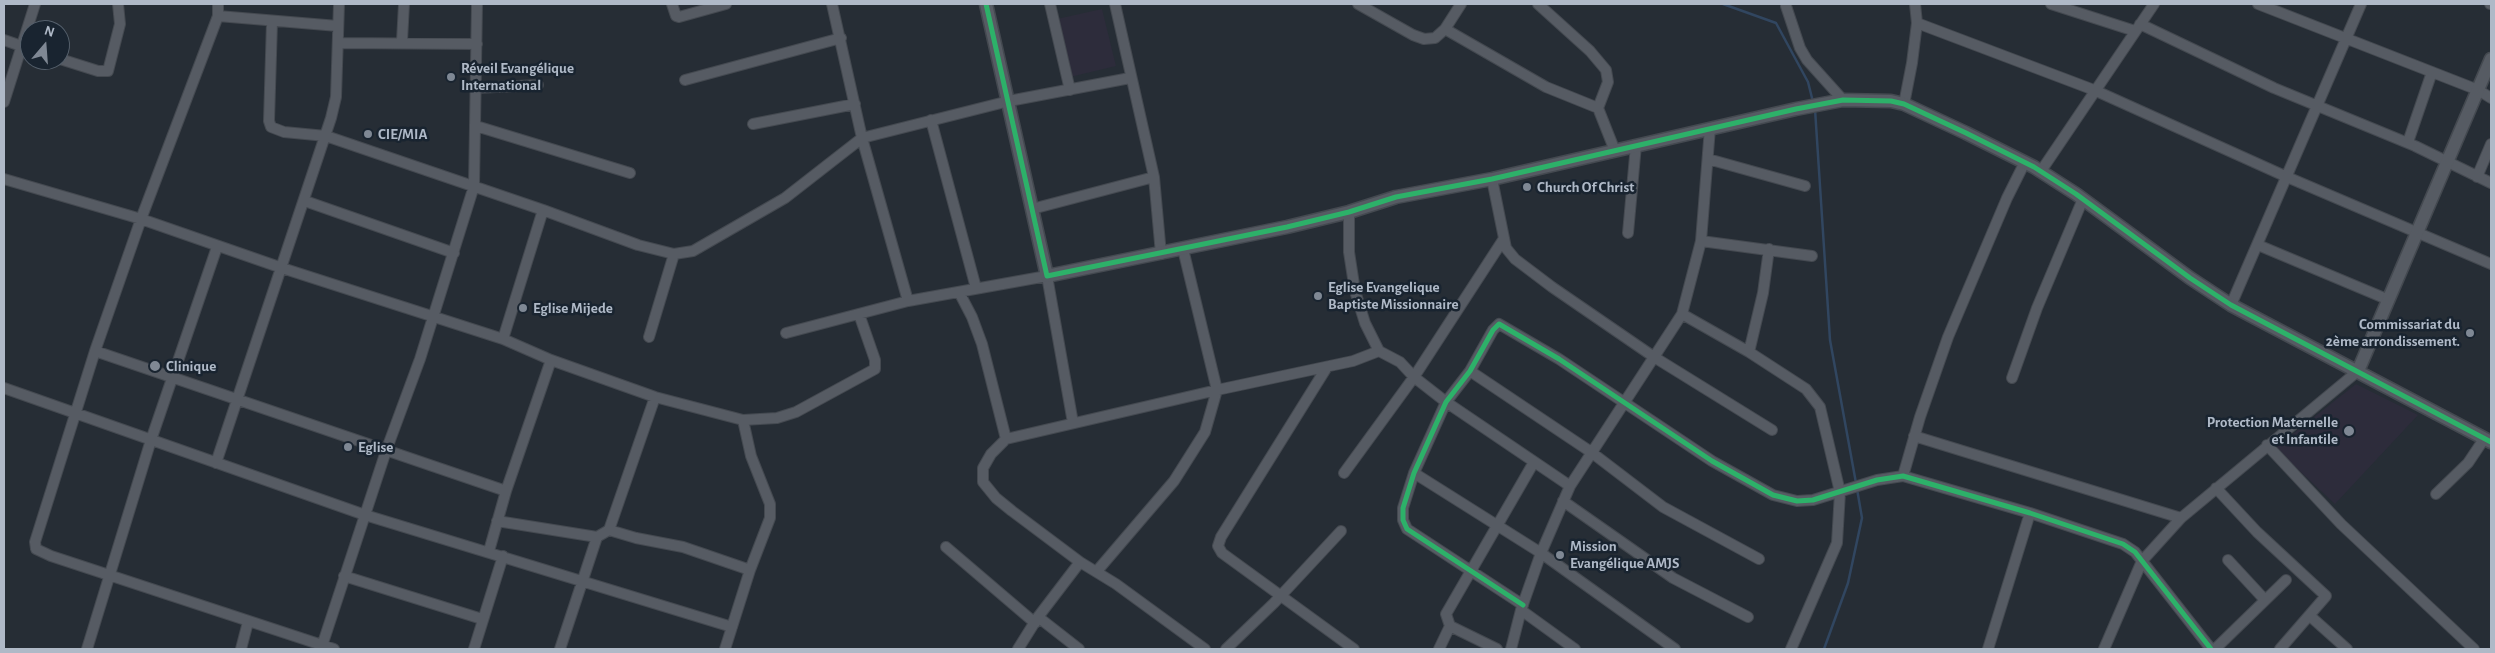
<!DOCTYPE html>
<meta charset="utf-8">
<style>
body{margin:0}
#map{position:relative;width:2495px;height:653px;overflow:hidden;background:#262d35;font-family:"Alegreya Sans",sans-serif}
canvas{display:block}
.frame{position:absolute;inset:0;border:5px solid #afb9c7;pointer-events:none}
.north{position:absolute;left:20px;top:20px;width:50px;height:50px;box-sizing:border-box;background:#192430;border:1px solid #55606c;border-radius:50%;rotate:18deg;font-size:14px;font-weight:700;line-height:20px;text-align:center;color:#afb9c7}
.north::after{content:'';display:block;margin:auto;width:18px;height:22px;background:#7f8894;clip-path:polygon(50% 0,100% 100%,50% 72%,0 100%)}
</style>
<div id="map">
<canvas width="2495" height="653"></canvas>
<div class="frame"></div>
<div class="north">N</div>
</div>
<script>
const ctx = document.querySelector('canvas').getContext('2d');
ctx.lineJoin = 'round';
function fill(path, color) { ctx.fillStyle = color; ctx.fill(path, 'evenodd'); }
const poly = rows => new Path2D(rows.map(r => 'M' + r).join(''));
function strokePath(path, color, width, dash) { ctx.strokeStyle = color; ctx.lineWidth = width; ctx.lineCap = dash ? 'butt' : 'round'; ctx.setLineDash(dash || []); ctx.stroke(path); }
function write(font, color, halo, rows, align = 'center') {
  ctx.font = font + ' "Alegreya Sans",sans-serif'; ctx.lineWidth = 5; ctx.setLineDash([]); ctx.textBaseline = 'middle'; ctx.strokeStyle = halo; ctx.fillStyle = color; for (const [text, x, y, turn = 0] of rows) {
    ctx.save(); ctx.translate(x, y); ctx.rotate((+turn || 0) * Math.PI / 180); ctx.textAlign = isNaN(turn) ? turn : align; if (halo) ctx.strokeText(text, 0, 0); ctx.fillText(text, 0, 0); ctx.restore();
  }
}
fill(poly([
 [1102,9,1116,66,1070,77,1057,19],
 [2356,384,2418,415,2335,504,2275,448]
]), '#2d2c3b');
strokePath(poly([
 [1723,4,1776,23,1808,82,1813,102],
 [1815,109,1830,340,1856,483],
 [1824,649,1848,583,1862,518,1857,489]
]), '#314660', 2.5);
const minor = poly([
 [218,4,218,16,141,219,95,351,35,542,36,549,51,556,334,649],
 [672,4,676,16,679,17,726,4],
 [832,4,862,138,908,301],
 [1050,4,1070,90],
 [1115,4,1154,177],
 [1358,4,1413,35,1424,39,1435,38,1445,29,1461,4],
 [1538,4,1590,51,1606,70,1608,82,1598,108],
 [2051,4,2135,31],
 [2258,4,2478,90,2491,98],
 [2490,4,2491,4],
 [1786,6,1800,48,1807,60,1843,100],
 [218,16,338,26],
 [272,22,269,121,271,127,284,132,326,136,543,210,638,245,674,254,693,251,785,198,862,138,1009,101,1130,78],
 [1917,23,2094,90,2287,177,2491,264],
 [2140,24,2274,88,2415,146,2491,183],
 [1445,29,1546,87,1598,108,1615,151],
 [4,40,30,49],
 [402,41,404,4],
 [338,43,477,44],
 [60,59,98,71,108,71,120,24,118,4],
 [685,80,841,38],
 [476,88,538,85],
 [4,102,35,4],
 [1904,104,1912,63,1917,23,1915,4],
 [931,120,976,288],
 [753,124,855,104],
 [476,126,630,173],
 [2408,142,2432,72],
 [1708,159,1805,186],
 [2041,171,2154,4],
 [2477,177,2491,144],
 [4,179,141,219,282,268,503,339,551,360,655,397,743,420,751,456,770,504,770,518,750,570,725,649],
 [1492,179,1506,248,1515,259,1552,287,1654,357,1772,430],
 [305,201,454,253],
 [1032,209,1154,177,1161,254],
 [1349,212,1349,252,1355,291,1365,323,1379,351,1400,362,1414,377,1446,402,1570,486],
 [1628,233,1636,145],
 [1701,241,1812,256],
 [2258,245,2389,300],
 [1183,249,1217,390,1353,361,1379,351],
 [959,292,972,317,982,344,1006,439,991,454,983,468,983,482,996,498,1012,511,1080,562,1116,584,1205,649],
 [2231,305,2361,4],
 [1682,314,1749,352,1806,389,1820,407,1840,492,1837,543,1791,649],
 [786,333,908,301,1047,276,1073,423],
 [649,337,674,254],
 [503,339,543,210],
 [95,351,506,491],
 [1749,352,1763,293,1769,249],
 [1327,367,1221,537,1218,546,1222,553,1354,649],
 [1470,371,1591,452,1663,507,1759,559],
 [2012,378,2037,308,2083,199],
 [4,388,365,515,732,627],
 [743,420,777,418,796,412,875,369,875,360,859,314],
 [1914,436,2181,518],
 [1006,439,1217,390,1205,432,1174,481,1097,571],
 [2267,445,2341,524,2474,649],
 [216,463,331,118,336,97,339,4],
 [1344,473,1414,377,1503,240],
 [1414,473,1541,553,1675,649],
 [1903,476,1920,417,1948,337,2007,198,2025,162],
 [2216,488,2257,532,2326,596,2280,649],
 [2436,494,2468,463,2484,439],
 [1563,501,1673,578,1748,617],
 [497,521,597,537,609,530,636,538,683,547,750,570],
 [609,530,655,397],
 [946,547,1035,623],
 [489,551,506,491,551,360],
 [2228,560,2265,600],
 [344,576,482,619],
 [1523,605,1407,529,1403,520,1403,508,1414,473,1446,402,1470,371,1493,330,1499,324,1559,359,1712,461,1773,495,1797,501,1813,500,1877,480,1903,476,2030,513,2123,544,2135,552,2211,649],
 [1521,610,1575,649],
 [2310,616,2347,649],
 [1038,617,1079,649],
 [87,649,151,440,217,247],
 [241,649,248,622],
 [321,649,386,451,420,359,474,186,477,4],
 [474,649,503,556],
 [560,649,597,537],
 [1018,649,1038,617,1080,562],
 [1226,649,1274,603,1341,531],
 [1439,649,1450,626],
 [1497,649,1450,626,1446,614,1534,462],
 [1511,649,1521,610,1541,553,1570,486,1682,314,1701,241,1710,128],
 [1988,649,2030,513],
 [2104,649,2142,561,2181,518,2358,371],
 [2215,649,2286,580]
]);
const tertiary = poly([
 [986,4,1047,276,1287,227,1349,212,1396,197,1492,179,1796,109,1843,100,1891,101,1904,104,1966,133,2034,167,2076,194,2190,278,2231,305,2491,442],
 [2358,371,2491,59]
]);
strokePath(minor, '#444950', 12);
strokePath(tertiary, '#444950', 15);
strokePath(minor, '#565b63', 10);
strokePath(tertiary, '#565b63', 12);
strokePath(poly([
 [986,4,1047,276,1287,227,1349,212,1396,197,1492,179,1796,109,1843,100,1891,101,1904,104,1966,133,2034,167,2076,194,2190,278,2231,305,2491,442],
 [1523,605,1407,529,1403,520,1403,508,1414,473,1446,402,1470,371,1493,330,1499,324,1559,359,1712,461,1773,495,1797,501,1813,500,1877,480,1903,476,2030,513,2123,544,2135,552,2211,649]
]), '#2db169', 5);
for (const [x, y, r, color] of [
 [451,77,5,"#7f8894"],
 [368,134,5,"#7f8894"],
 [1527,187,5,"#7f8894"],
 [1318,296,5,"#7f8894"],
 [523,308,5,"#7f8894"],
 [2470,333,5,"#7f8894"],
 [155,366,6,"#7f8894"],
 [2349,431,6,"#7f8894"],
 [348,447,5,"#7f8894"],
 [1560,555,5,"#7f8894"]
]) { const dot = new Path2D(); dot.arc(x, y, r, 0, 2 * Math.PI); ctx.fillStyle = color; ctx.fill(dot); strokePath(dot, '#192430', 2); }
write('bold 15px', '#afb9c7', '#192430', [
 ["Réveil Evangélique",461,68],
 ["International",461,85],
 ["CIE/MIA",378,134],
 ["Church Of Christ",1537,187],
 ["Eglise Evangelique",1328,287],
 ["Baptiste Missionnaire",1328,304],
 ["Eglise Mijede",533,308],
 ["Commissariat du",2460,324,"right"],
 ["2ème arrondissement.",2460,341,"right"],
 ["Clinique",166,366],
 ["Protection Maternelle",2338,422,"right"],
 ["et Infantile",2338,439,"right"],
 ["Eglise",358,447],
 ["Mission",1570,546],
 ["Evangélique AMJS",1570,563]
], 'left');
</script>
